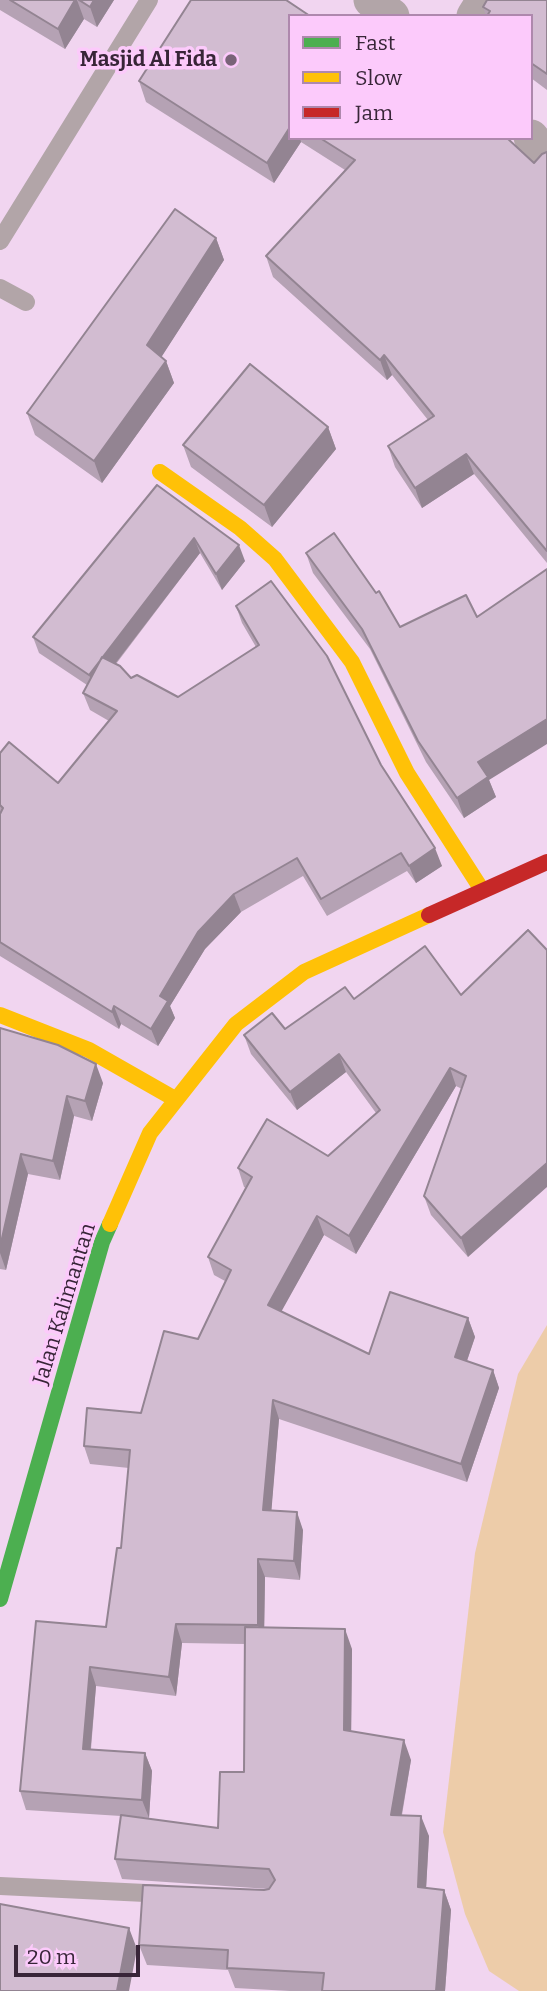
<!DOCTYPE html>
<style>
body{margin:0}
#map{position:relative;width:547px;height:1991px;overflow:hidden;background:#f1d5f0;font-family:Bitter,serif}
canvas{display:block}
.legend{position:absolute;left:288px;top:14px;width:245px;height:126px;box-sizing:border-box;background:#fccafb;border:2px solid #ae88ad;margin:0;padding:9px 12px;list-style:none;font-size:21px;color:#382538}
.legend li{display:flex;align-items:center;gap:14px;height:35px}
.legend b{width:35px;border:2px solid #ae88ad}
.scale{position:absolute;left:14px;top:1945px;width:126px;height:32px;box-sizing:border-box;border:4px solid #382538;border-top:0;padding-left:9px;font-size:21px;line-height:24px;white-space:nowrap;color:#382538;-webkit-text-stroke:5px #fccafb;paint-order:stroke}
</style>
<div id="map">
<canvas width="547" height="1991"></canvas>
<ul class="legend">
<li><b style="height:9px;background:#4caf50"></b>Fast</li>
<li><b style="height:9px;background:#ffc107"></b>Slow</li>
<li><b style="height:9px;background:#c62828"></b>Jam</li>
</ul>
<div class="scale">20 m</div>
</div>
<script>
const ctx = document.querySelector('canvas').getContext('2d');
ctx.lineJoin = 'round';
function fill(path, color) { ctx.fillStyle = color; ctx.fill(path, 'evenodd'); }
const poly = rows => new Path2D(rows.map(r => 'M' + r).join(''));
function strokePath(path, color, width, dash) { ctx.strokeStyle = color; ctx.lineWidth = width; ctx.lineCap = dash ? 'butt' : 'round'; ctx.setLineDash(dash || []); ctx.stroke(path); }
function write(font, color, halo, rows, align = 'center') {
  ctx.font = font + ' Bitter,serif'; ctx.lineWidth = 7; ctx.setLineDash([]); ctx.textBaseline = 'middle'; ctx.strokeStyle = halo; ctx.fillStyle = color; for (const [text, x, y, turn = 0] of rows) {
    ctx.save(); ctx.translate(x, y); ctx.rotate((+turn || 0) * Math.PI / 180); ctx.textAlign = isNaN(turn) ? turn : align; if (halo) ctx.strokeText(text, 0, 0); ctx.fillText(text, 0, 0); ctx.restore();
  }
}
fill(poly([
 [547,1325,547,1991,519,1991,489,1971,465,1914,443,1832,475,1553,518,1374]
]), '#edcca9');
strokePath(poly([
 [0,241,149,0],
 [0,288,26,302],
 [0,1886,166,1894]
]), '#b2a5a8', 18);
strokePath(poly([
 [371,0,392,16],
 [474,16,484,0],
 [531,137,547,155]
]), '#b2a5a8', 35);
strokePath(poly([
 [0,1599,102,1242,110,1224]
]), '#4caf50', 16);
strokePath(poly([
 [160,472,240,528,275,559,352,662,407,773,482,890],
 [0,1015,89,1050,175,1099],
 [110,1224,150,1133,236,1024,304,972,429,915]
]), '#ffc107', 16);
strokePath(poly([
 [429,915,547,862]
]), '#c62828', 16);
fill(poly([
 [0,0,114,0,97,27,84,19,65,49,0,10],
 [547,0,547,90,531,78,531,16,486,16,483,7],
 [139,81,290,138,507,138,534,163,547,152,547,563,474,474,422,508,395,467,388,446,428,420,392,375,387,380,273,277,266,256,345,170,301,142,274,183,146,102],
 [216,238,224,260,161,357,166,361,174,383,102,483,35,435,27,413],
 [328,427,336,449,272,527,191,467,183,445],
 [157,485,245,561,222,590,200,553,116,664,131,678,178,697,256,647,242,623,236,606,381,765,442,866,416,883,407,871,327,916,303,876,241,912,205,949,170,1006,175,1018,158,1046,121,1024,119,1029,0,956,0,753,58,783,109,721,90,710,83,693,87,685,39,653,33,637],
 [306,553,400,627,477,617,489,780,496,797,464,818,426,762,370,649,313,573],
 [528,930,468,1257,431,1215,424,1196,462,1089,456,1086,356,1254,324,1235,281,1311,369,1354,468,1318,475,1337,467,1361,493,1370,499,1388,467,1482,279,1419,271,1511,303,1530,300,1580,265,1577,264,1627,352,1649,351,1731,411,1760,402,1815,429,1836,426,1888,444,1890,451,1910,445,1991,290,1991,235,1988,228,1970,147,1965,139,1945,269,1889,122,1879,115,1859,121,1816,26,1810,20,1791,106,1627,121,1548,129,1468,90,1464,84,1446,141,1413,198,1339,225,1281,214,1275,208,1257,246,1188,244,1187,238,1168,328,1156,376,1113,346,1072,297,1110,251,1054,244,1035,285,1029,354,999,461,995],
 [182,1643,245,1644,244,1772,218,1828,128,1816,149,1818,152,1771,145,1753,91,1749,96,1686,176,1696],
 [0,1028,103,1083,92,1121,74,1116,60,1180,28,1174,6,1270,0,1269]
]), '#b5a2b4');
fill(poly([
 [75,0,77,0,84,19,65,49,58,29],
 [94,0,114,0,97,27,90,7],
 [290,127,290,138,300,138,301,142,274,183,267,163],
 [216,238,224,260,155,367,147,345],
 [384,355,392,375,387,380,380,360],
 [166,361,174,383,102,483,94,461],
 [328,427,336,449,272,527,264,505],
 [466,454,474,474,422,508,415,488],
 [194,538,200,553,95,690,89,675],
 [239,545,245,561,222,590,216,574],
 [547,719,547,744,489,780,496,797,464,818,457,798,478,762],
 [435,848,442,866,416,883,409,866],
 [234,894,241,912,205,949,170,1006,175,1018,158,1046,151,1029,160,996,198,932],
 [114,1006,121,1024,119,1029,112,1012],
 [339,1054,346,1072,297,1110,290,1092],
 [96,1064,103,1083,92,1121,85,1101],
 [450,1068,456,1086,356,1254,349,1236],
 [67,1096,74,1116,60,1180,53,1161],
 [21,1154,28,1174,6,1270,0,1253,0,1247],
 [547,1163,547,1187,468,1257,461,1238],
 [317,1216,324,1235,275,1323,268,1305],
 [468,1318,475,1337,462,1375,455,1357],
 [493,1370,499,1388,467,1482,461,1464],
 [273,1400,279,1419,270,1528,263,1510],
 [297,1512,303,1530,300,1580,294,1561],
 [258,1559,265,1577,264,1644,258,1625],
 [176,1624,182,1643,176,1696,169,1677],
 [345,1629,352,1649,351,1750,344,1730],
 [90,1667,96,1686,89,1767,83,1749],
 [404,1740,411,1760,398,1835,391,1815],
 [145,1753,152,1771,149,1818,142,1800],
 [421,1816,429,1836,425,1908,418,1887],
 [444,1890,451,1910,445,1991,436,1991],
 [129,1928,137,1949,129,1991,117,1991]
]), '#938492');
const building = poly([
 [10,0,75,0,58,29,10,0],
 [79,0,94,0,90,7,79,0],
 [191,0,286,0,310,16,290,16,290,127,267,163,139,81,191,0],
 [487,0,547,0,547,74,531,63,531,16,487,16,490,11,483,7,487,0],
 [320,138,507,138,534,163,542,154,547,152,547,551,466,454,415,488,388,446,434,416,384,355,380,360,266,256,355,160,320,138],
 [175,209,216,238,147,345,166,361,94,461,27,413,175,209],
 [250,364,328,427,264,505,183,445,250,364],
 [157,485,239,545,216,574,194,538,89,675,33,637,157,485],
 [334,533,376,593,379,591,400,627,466,595,477,617,547,569,547,719,478,762,488,777,457,798,418,741,362,629,306,553,334,533],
 [271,581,327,656,381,765,435,848,409,866,401,853,321,899,297,858,234,894,198,932,160,996,168,1001,151,1029,114,1006,112,1012,0,942,0,814,3,808,0,805,0,753,9,742,58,783,117,711,83,693,102,657,120,666,131,678,137,675,178,697,259,645,236,606,271,581],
 [528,930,547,950,547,1163,461,1238,424,1196,466,1076,450,1068,349,1236,317,1216,268,1305,369,1354,390,1292,468,1318,455,1357,493,1370,461,1464,273,1400,263,1510,297,1512,294,1561,258,1559,258,1625,176,1624,169,1677,90,1667,83,1749,145,1753,142,1800,20,1791,36,1621,106,1627,117,1548,121,1548,130,1450,84,1446,87,1408,141,1413,164,1331,198,1339,231,1270,208,1257,252,1177,238,1168,267,1119,328,1156,380,1110,339,1054,290,1092,244,1035,272,1013,285,1029,345,987,354,999,425,946,461,995,528,930],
 [0,1028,58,1045,96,1064,85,1101,67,1096,53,1161,21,1154,0,1247,0,1028],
 [245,1627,345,1629,344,1730,404,1740,391,1815,421,1816,418,1887,444,1890,436,1991,322,1991,324,1973,227,1968,228,1950,139,1945,143,1885,264,1890,269,1889,275,1880,269,1869,115,1859,121,1815,218,1828,220,1772,244,1772,245,1627],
 [0,1904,129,1928,117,1991,0,1991,0,1904]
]);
fill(building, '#d2bcd1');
strokePath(building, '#938492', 2);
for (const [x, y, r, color] of [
 [231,60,7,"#796378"]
]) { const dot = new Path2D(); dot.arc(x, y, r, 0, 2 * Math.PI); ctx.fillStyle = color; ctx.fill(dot); strokePath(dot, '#fccafb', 2.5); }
write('bold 21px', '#382538', '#fccafb', [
 ["Masjid Al Fida",217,60]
], 'right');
write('21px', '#382538', '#fccafb', [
 ["Jalan Kalimantan",65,1304,-73]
]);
</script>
